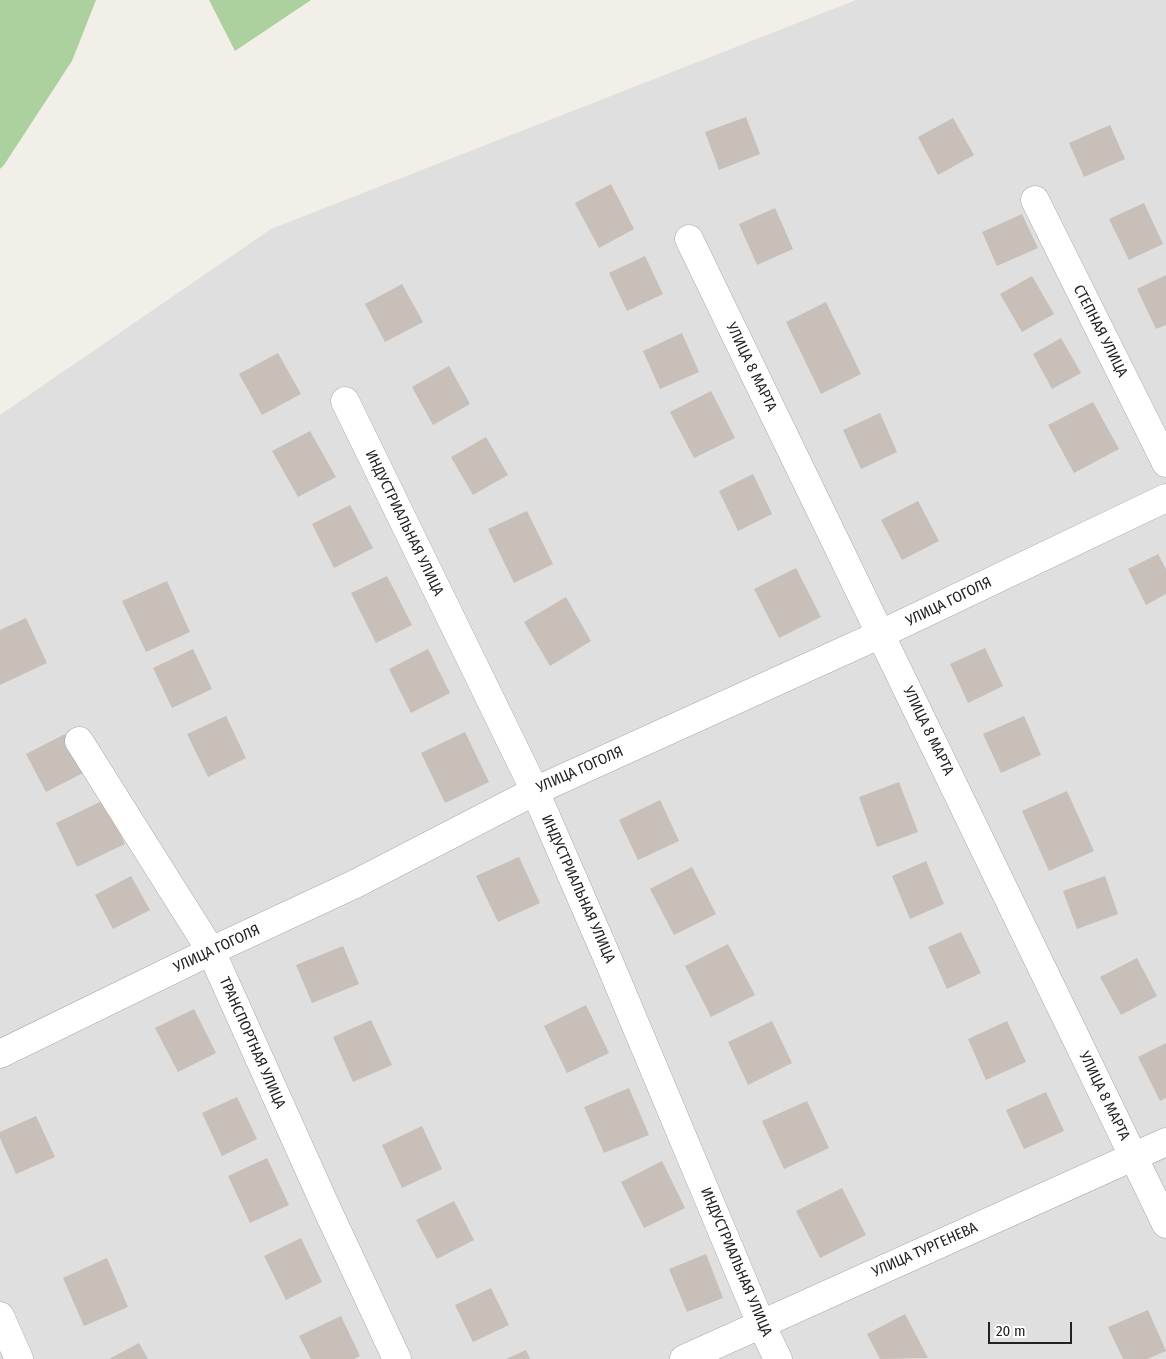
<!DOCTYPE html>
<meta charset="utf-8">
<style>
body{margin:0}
#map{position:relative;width:1166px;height:1359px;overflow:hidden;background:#f2efe9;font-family:"Fira Sans Condensed",sans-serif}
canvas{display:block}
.scale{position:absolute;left:988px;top:1322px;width:84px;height:22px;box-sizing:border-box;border:2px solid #222;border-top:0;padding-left:6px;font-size:15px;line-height:18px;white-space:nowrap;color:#222;-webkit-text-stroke:4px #fff;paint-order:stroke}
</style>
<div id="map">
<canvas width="1166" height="1359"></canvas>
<div class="scale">20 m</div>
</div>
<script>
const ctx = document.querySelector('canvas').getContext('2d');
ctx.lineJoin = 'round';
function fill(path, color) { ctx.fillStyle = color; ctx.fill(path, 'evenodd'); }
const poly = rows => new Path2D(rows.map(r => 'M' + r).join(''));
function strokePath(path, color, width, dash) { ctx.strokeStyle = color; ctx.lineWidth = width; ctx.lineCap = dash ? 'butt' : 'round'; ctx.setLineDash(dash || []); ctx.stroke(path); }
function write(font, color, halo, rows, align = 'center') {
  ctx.font = font + ' "Fira Sans Condensed",sans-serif'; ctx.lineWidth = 5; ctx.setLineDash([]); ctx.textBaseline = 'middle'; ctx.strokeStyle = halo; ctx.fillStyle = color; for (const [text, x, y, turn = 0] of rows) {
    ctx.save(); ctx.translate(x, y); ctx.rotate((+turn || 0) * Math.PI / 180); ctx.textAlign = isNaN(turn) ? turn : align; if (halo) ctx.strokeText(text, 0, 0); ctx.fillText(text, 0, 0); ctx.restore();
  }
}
fill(poly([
 [856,0,1166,0,1166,1359,0,1359,0,415,271,229]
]), '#e0dfdf');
fill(poly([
 [0,0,96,0,72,61,4,165,0,169],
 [209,0,311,0,235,51]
]), '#add19e');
fill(poly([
 [746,117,760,154,719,170,705,132],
 [953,118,974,155,938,175,918,137],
 [1110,125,1125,159,1084,177,1069,143],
 [611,184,634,229,599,248,575,203],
 [1144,203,1163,244,1129,260,1109,219],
 [775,208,793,249,757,265,739,224],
 [1022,214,1038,248,997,266,982,232],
 [645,256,663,294,627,311,609,273],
 [1166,275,1166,325,1156,329,1137,289],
 [1032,276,1054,314,1022,332,1000,294],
 [402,284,423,322,385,342,365,304],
 [826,302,861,374,821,394,786,322],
 [682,333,699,372,660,389,643,351],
 [1061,338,1081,373,1052,389,1033,354],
 [278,353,301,394,262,415,239,374],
 [449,366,470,404,433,425,412,387],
 [711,391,735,438,694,458,670,412],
 [1093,402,1119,449,1074,473,1048,425],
 [880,413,897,452,861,469,843,430],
 [310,431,336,477,298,497,272,451],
 [486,437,508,475,473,495,451,457],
 [753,474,772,514,738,531,719,491],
 [918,501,939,541,902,560,881,520],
 [350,505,373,548,334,568,312,524],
 [527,511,553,564,514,583,488,529],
 [1158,554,1166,569,1166,594,1146,605,1128,569],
 [796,568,821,617,779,638,754,589],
 [387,576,412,625,376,643,351,593],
 [167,581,190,632,146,652,122,601],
 [566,597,591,641,550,666,524,622],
 [26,618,47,663,0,685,0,630],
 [985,648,1003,686,968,703,950,664],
 [193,649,212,689,172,708,153,668],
 [428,649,450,693,411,713,389,669],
 [226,716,246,758,208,777,187,734],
 [1024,716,1041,755,1001,773,983,734],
 [465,732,489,782,445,803,421,753],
 [65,734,85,772,46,792,26,754],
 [899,782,918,832,877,847,859,797],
 [1067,791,1094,851,1049,871,1022,811],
 [104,800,125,844,77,867,56,823],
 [660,800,679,841,638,860,619,820],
 [519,857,540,903,498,922,476,876],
 [926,861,944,904,910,919,892,876],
 [692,867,716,914,674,935,650,889],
 [131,876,150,910,113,929,95,895],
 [1105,876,1118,914,1077,929,1063,891],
 [961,932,981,973,947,989,928,947],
 [728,944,755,995,711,1017,685,966],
 [343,946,359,984,312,1003,296,965],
 [1137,958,1157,996,1121,1015,1100,977],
 [586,1005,609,1053,567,1073,544,1026],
 [194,1009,216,1053,178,1072,155,1028],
 [371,1020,392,1065,353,1082,333,1037],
 [772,1021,792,1063,748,1085,728,1042],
 [1007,1021,1026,1062,986,1080,968,1039],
 [1166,1043,1166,1098,1160,1101,1138,1057],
 [629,1088,649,1135,604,1153,584,1107],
 [1046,1092,1064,1131,1024,1149,1006,1110],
 [237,1097,257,1139,222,1156,202,1113],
 [807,1101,829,1148,784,1169,762,1121],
 [36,1116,55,1157,16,1174,0,1138,0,1132],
 [422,1126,442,1169,402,1188,382,1145],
 [267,1158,289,1205,250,1223,228,1176],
 [662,1161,685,1208,644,1228,621,1182],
 [842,1188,866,1235,820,1258,796,1211],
 [454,1201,474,1240,437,1259,416,1220],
 [301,1238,322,1282,286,1300,264,1256],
 [706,1254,723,1298,687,1312,669,1269],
 [107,1258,128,1307,84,1326,63,1278],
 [491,1288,509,1325,473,1342,455,1305],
 [1148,1310,1166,1351,1147,1359,1123,1359,1108,1327],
 [905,1314,928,1358,880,1359,867,1334],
 [341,1316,360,1356,354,1359,311,1359,299,1336],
 [139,1343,148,1359,109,1359],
 [526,1350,530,1359,506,1359]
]), '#c7bfb8');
const minor = poly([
 [1035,200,1166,463],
 [689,239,1166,1224],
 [345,401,535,791,610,964,761,1324,778,1359],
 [79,741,211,951,326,1207,397,1359],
 [0,1054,211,951,355,884,535,791,881,634,1166,498],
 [0,1316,19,1359],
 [684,1359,1166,1142]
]);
strokePath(minor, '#a9a9a9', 29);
strokePath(minor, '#fff', 28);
write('15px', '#222', '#fff', [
 ["СТЕПНАЯ УЛИЦА",1100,331,63],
 ["УЛИЦА 8 МАРТА",751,367,64],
 ["ИНДУСТРИАЛЬНАЯ УЛИЦА",404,523,64],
 ["УЛИЦА ГОГОЛЯ",949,602,-26],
 ["УЛИЦА 8 МАРТА",928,731,64],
 ["УЛИЦА ГОГОЛЯ",580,770,-24],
 ["ИНДУСТРИАЛЬНАЯ УЛИЦА",578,889,66],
 ["УЛИЦА ГОГОЛЯ",217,949,-25],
 ["ТРАНСПОРТНАЯ УЛИЦА",252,1043,66],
 ["УЛИЦА 8 МАРТА",1104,1096,64],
 ["УЛИЦА ТУРГЕНЕВА",925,1250,-24],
 ["ИНДУСТРИАЛЬНАЯ УЛИЦА",736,1262,67]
]);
</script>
